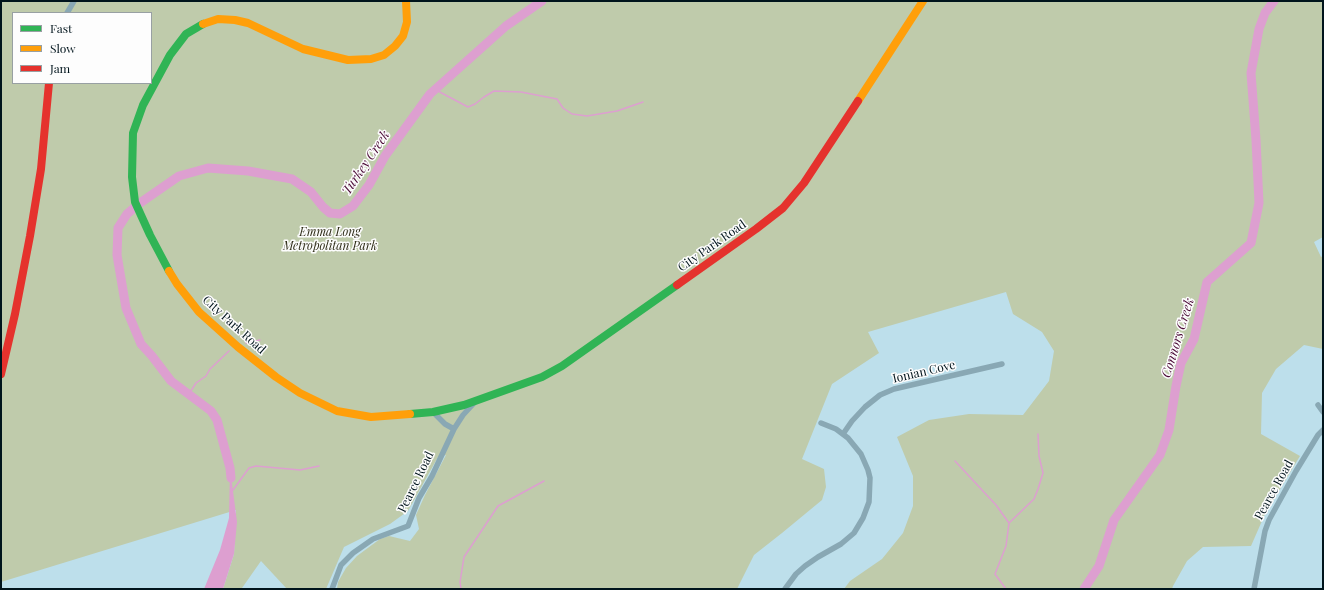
<!DOCTYPE html>
<style>
body{margin:0}
#map{position:relative;width:1324px;height:590px;overflow:hidden;background:#bddfeb;font-family:"Playfair Display",serif}
canvas{display:block}
.frame{position:absolute;inset:0;border:2px solid #00141c;pointer-events:none}
.legend{position:absolute;left:12px;top:12px;width:140px;height:72px;box-sizing:border-box;background:#fdfdfd;border:1px solid #98a0a3;margin:0;padding:5px 7px;list-style:none;font-size:12px;color:#00141c}
.legend li{display:flex;align-items:center;gap:8px;height:20px}
.legend b{width:20px;border:1px solid #98a0a3}
</style>
<div id="map">
<canvas width="1324" height="590"></canvas>
<div class="frame"></div>
<ul class="legend">
<li><b style="height:5px;background:#30b455"></b>Fast</li>
<li><b style="height:5px;background:#ff9f0a"></b>Slow</li>
<li><b style="height:5px;background:#e5322d"></b>Jam</li>
</ul>
</div>
<script>
const ctx = document.querySelector('canvas').getContext('2d');
ctx.lineJoin = 'round';
function fill(path, color) { ctx.fillStyle = color; ctx.fill(path, 'evenodd'); }
const poly = rows => new Path2D(rows.map(r => 'M' + r).join(''));
function strokePath(path, color, width, dash) { ctx.strokeStyle = color; ctx.lineWidth = width; ctx.lineCap = dash ? 'butt' : 'round'; ctx.setLineDash(dash || []); ctx.stroke(path); }
function write(font, color, halo, rows, align = 'center') {
  ctx.font = font + ' "Playfair Display",serif'; ctx.lineWidth = 3; ctx.setLineDash([]); ctx.textBaseline = 'middle'; ctx.strokeStyle = halo; ctx.fillStyle = color; for (const [text, x, y, turn = 0] of rows) {
    ctx.save(); ctx.translate(x, y); ctx.rotate((+turn || 0) * Math.PI / 180); ctx.textAlign = isNaN(turn) ? turn : align; if (halo) ctx.strokeText(text, 0, 0); ctx.fillText(text, 0, 0); ctx.restore();
  }
}
fill(poly([
 [1,1,1323,1,1323,237,1314,242,1321,257,1323,256,1323,349,1304,345,1276,369,1262,393,1261,434,1300,456,1265,514,1251,546,1203,547,1187,561,1173,586,1172,589,844,589,850,581,882,559,903,533,913,506,913,476,897,437,929,420,969,414,1023,415,1049,381,1054,351,1042,332,1013,314,1006,292,868,332,879,353,832,384,802,459,824,469,826,487,822,500,782,533,754,555,737,589,337,589,338,582,346,568,357,556,380,539,389,536,410,541,419,529,416,515,425,495,446,455,438,457,408,511,390,524,344,547,326,589,287,589,261,561,242,588,243,589,223,589,234,554,236,510,1,582],
 [13,13,151,13,151,83,13,83]
]), '#bfcbab');
fill(poly([
 [230,468,237,522,234,554,223,589,204,589,220,550,229,518]
]), '#dd9fd0');
strokePath(poly([
 [436,90,468,107,475,104,484,97,494,91,521,92,557,99,563,108,572,114,587,116,617,111,643,102],
 [246,343,260,340],
 [189,394,196,383,206,376,210,369,229,351],
 [955,461,996,505,1009,523,1006,546,995,574,1006,589],
 [233,490,249,468,256,466,300,470,319,466],
 [1009,523,1034,499,1038,489,1043,473,1039,456,1038,434],
 [461,589,460,582,464,557,498,506,544,481]
]), '#dd9fd0', 1.5);
strokePath(poly([
 [231,478,230,468,217,420,211,411,171,381,152,356,141,344,126,308,117,255,118,228,127,214,140,203,179,176,208,168,248,171,292,179,311,192,323,207,330,213,340,214,353,206,369,185,385,156,430,94,506,26,542,1],
 [1084,589,1099,566,1114,520,1160,455,1169,430,1176,386,1181,363,1194,339,1207,282,1251,243,1259,203,1256,140,1251,73,1259,29,1265,13,1274,1]
]), '#dd9fd0', 9);
strokePath(poly([
 [67,13,74,1],
 [1318,405,1323,412],
 [433,412,445,424,454,429],
 [843,434,852,421,865,407,880,395,894,389,1002,364],
 [332,589,341,565,353,553,373,539,408,526,419,498,432,476,454,429,463,415,475,402],
 [785,589,796,574,805,566,818,557,841,544,854,533,863,518,869,502,870,478,868,470,861,454,848,438,836,429,821,423],
 [1254,589,1265,531,1269,520,1296,471,1318,435,1323,430]
]), '#89a8b4', 5.5);
strokePath(poly([
 [169,271,150,235,135,202,132,177,133,133,143,105,170,55,186,34,203,24],
 [410,414,433,412,464,405,542,377,562,366,677,285]
]), '#30b455', 8);
strokePath(poly([
 [203,24,218,19,235,20,248,23,303,49,348,60,371,59,384,55,395,46,403,36,407,22,406,1],
 [858,101,923,1],
 [169,271,177,284,199,312,238,347,276,377,300,393,337,411,371,417,410,414]
]), '#ff9f0a', 8);
strokePath(poly([
 [677,285,756,229,783,208,804,183,858,101],
 [1,374,15,314,30,236,41,169,49,83]
]), '#e5322d', 8);
write('italic 12px', '#2f2d18', '#fdfdfd', [
 ["Emma Long",330,232],
 ["Metropolitan Park",330,246]
]);
write('12px', '#00141c', '#fdfdfd', [
 ["City Park Road",712,246,-35],
 ["City Park Road",234,325,42],
 ["Ionian Cove",924,372,-13],
 ["Pearce Road",416,482,-64],
 ["Pearce Road",1274,490,-61]
]);
write('italic 13px', '#4b0b37', '#fdfdfd', [
 ["Turkey Creek",366,163,-56],
 ["Connors Creek",1178,338,-73]
]);
</script>
